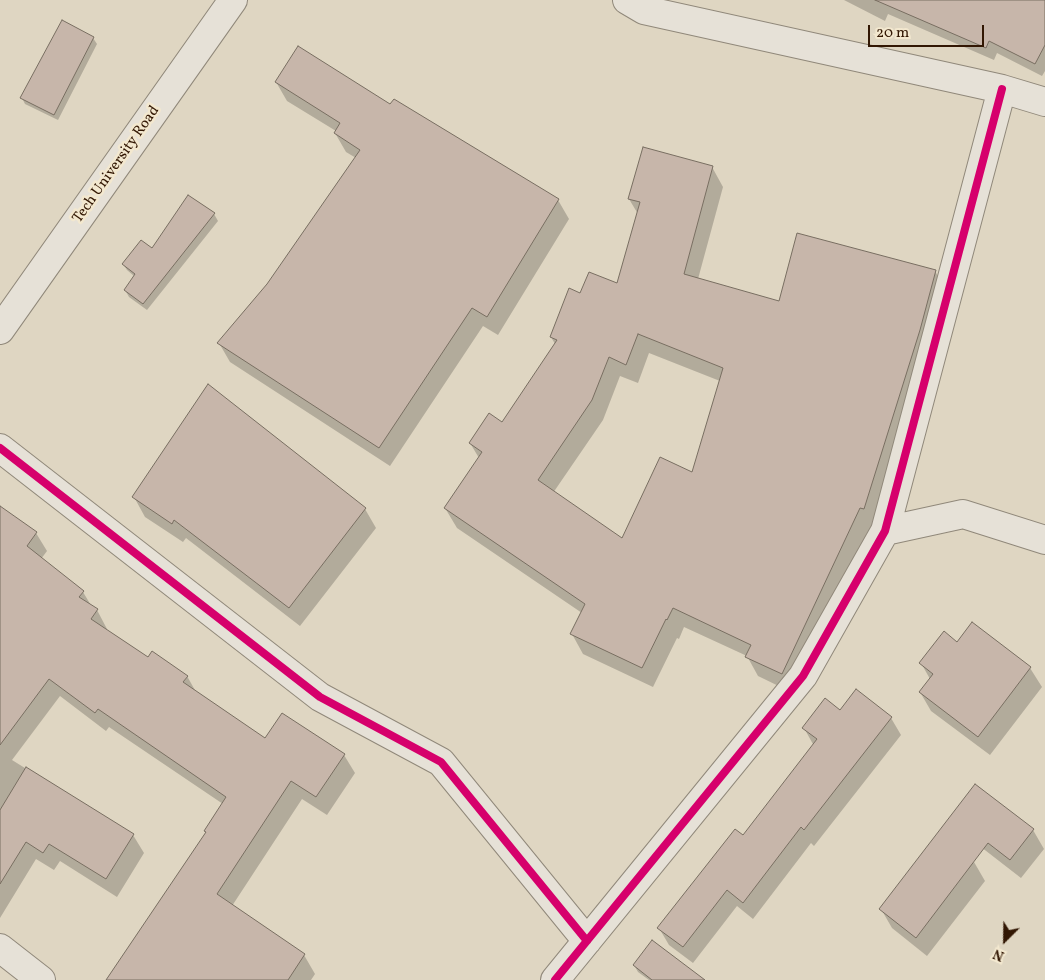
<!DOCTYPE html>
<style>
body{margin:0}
#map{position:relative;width:1045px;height:980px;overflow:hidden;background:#dfd6c2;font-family:Vollkorn,serif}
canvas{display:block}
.north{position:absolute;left:980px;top:915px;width:50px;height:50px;-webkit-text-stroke:4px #f3e8cf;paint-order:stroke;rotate:203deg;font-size:14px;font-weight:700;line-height:20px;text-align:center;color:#321703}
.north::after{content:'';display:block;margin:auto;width:18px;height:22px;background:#321703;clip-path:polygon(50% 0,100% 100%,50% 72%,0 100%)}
.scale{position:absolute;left:868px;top:25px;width:116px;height:22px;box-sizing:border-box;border:2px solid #321703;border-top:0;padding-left:6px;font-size:15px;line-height:18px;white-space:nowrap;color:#321703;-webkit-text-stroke:4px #f3e8cf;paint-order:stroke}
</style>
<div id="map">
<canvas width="1045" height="980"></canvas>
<div class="north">N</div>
<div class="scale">20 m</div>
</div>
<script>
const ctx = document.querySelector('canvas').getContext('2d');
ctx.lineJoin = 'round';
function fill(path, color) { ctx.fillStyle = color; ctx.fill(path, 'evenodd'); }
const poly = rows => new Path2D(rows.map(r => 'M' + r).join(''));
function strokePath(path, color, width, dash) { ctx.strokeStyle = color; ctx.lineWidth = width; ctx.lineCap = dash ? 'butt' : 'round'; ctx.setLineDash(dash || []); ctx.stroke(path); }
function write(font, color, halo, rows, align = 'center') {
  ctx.font = font + ' Vollkorn,serif'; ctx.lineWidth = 5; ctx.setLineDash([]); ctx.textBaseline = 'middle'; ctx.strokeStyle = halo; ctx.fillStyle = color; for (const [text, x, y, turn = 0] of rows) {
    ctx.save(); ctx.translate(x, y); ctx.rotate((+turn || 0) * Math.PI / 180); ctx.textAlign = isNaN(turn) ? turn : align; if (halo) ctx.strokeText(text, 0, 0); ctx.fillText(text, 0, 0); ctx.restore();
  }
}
fill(poly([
 [844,0,991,0,1045,24,1045,71,1042,76,997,53,994,60,888,14,885,21],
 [93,38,97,44,58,120,25,104,22,98],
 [276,82,391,106,558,200,569,219,498,335,483,326,390,466,230,362,219,343,268,284,356,158,346,152,335,133,336,131,287,101],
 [712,167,723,187,698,279,780,303,935,271,946,291,875,528,793,693,758,676,747,656,684,627,679,639,677,638,653,687,583,654,572,634,582,613,457,528,445,508,479,458,470,443,502,424,555,344,551,337,581,295,618,285,638,214,629,199],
 [649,353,720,381,692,474,623,540,553,493,603,420,620,376,638,383],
 [214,214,218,221,147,310,129,297,125,290,134,276,127,270,123,264,152,250],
 [134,497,365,509,376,528,300,626,186,538,183,542,145,517],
 [0,508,36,533,47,551,41,559,83,592,92,607,97,610,107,629,106,631,148,659,187,676,196,692,265,739,282,714,344,755,355,773,327,815,302,799,232,906,304,955,315,974,311,980,108,980,206,833,205,831,223,804,109,727,106,731,60,696,12,760,133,835,144,853,117,897,60,861,54,870,36,859,0,918],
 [958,643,1030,668,1042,687,990,755,931,711,920,692,930,679,921,663],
 [841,711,891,718,901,735,814,846,811,843,753,919,737,906,693,963,669,945,659,928,743,837,814,746,804,728],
 [970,827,1033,830,1044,849,1021,878,981,847],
 [974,862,985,881,927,956,892,928,881,909],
 [634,965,684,980,649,980,638,972]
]), '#0003');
const building = poly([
 [875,0,1045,0,1045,45,1035,64,989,41,986,48,875,0],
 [62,20,94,37,54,115,20,98,62,20],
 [298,46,390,104,394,99,559,199,487,317,472,308,379,448,217,343,267,284,360,150,334,133,340,123,275,82,298,46],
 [643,147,713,166,684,274,779,301,797,233,936,270,920,330,864,509,860,508,782,674,745,657,751,645,673,608,667,620,666,619,642,668,570,634,585,604,444,508,482,452,469,443,489,413,502,422,557,340,550,337,569,288,580,293,589,272,617,283,640,202,628,199,643,147],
 [638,334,723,368,692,472,660,457,622,538,538,480,592,400,609,357,626,365,638,334],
 [188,195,215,213,143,304,124,290,135,274,122,264,141,240,152,248,188,195],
 [208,384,366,508,289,608,174,520,172,524,132,497,208,384],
 [0,506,37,532,27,546,84,591,79,597,98,609,91,619,148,657,152,651,188,676,183,682,265,738,282,713,345,754,316,797,291,781,217,894,305,954,288,980,106,980,206,832,204,831,226,797,98,709,95,713,49,679,0,745,0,506],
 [972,622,1031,667,978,737,919,692,933,674,919,663,944,631,957,642,972,622],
 [856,689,892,717,804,830,801,827,743,903,727,890,683,947,657,928,735,829,743,835,817,739,802,728,825,698,840,710,856,689],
 [26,767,134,834,106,879,49,844,43,853,26,842,0,884,0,810,26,767],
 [975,784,1034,829,1010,860,988,843,916,938,879,909,975,784],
 [652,940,705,980,652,980,633,965,652,940]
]);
fill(building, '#c7b6aa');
strokePath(building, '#786e61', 1);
const minor = poly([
 [627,0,644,10,1002,89,1045,102],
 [0,448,320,697,441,762,587,941],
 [885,531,963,514,1045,540],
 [0,948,41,980],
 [555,980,803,676,885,531,1002,89]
]);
const tertiary = poly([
 [0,330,233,0]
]);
strokePath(minor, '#90887a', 30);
strokePath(tertiary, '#90887a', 30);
strokePath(minor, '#e6e1d7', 28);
strokePath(tertiary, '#e6e1d7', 28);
strokePath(poly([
 [0,448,320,697,441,762,587,941],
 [555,980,803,676,885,531,1002,89]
]), '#d6006c', 8);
write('15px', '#321703', '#f3e8cf', [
 ["Tech University Road",117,165,-55]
]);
</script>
